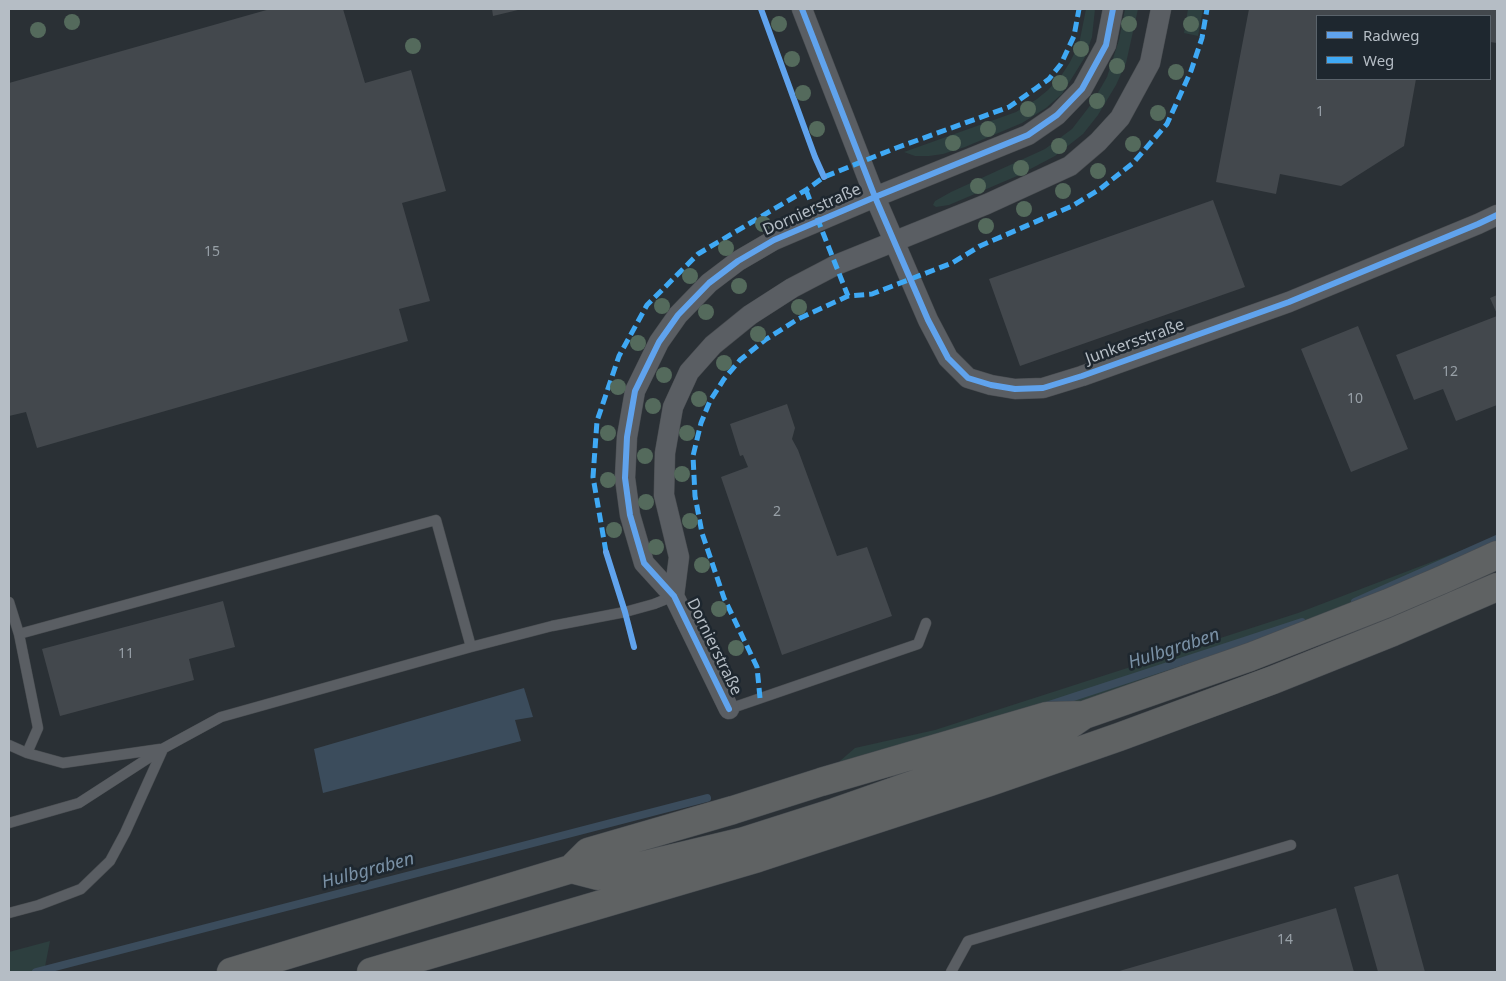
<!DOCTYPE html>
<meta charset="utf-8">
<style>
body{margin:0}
#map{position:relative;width:1506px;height:981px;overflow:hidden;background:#2a3035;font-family:"Noto Sans",sans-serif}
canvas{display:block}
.frame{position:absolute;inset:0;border:10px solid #b5bdc5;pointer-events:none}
.legend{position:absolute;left:1316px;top:15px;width:175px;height:65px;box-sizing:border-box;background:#1e272f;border:1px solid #5a636b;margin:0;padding:6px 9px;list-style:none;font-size:15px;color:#b5bdc5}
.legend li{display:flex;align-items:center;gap:10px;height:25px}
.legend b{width:25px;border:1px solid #5a636b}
</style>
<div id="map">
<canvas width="1506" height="981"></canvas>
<div class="frame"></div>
<ul class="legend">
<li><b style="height:6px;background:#60a3ed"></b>Radweg</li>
<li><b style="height:6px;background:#3fa9f5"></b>Weg</li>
</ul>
</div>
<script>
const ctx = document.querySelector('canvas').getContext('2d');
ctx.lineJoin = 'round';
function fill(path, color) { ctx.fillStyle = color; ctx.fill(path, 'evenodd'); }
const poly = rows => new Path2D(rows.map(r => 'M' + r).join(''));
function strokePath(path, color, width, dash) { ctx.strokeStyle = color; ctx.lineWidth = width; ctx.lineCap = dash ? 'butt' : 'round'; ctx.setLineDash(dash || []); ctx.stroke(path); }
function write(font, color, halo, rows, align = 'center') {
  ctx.font = font + ' "Noto Sans",sans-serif'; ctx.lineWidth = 5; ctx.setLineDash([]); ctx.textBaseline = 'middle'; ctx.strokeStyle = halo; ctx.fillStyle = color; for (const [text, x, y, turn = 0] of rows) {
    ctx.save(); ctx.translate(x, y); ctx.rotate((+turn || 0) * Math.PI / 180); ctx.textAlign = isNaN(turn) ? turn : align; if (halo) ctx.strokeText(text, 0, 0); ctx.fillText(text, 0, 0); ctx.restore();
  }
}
fill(poly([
 [1086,9,1095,9,1092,37,1085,57,1062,94,1046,108,1022,123,965,147,943,154,929,156,915,156,904,152,1016,112,1037,99,1048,90,1061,76,1070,62,1079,44],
 [1125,9,1138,9,1126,63,1116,85,1098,115,1083,134,1055,156,1017,176,949,205,936,207,933,205,935,201,951,192,1045,149,1072,129,1092,103,1107,77,1119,40],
 [1188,9,1203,9,1198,36,1184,33],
 [1497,537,1497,549,1047,721,859,785,838,784,833,767,855,748,935,730,1298,613],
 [50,941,44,972,9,972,9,952]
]), '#2d3f3f');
fill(poly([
 [524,688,533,717,515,720,521,741,323,793,314,749]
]), '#3b4c5c');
strokePath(poly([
 [1355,602,1497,539],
 [1049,705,1302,622],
 [36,972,707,798]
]), '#3b4c5c', 8);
fill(poly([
 [270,9,343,9,365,83,411,70,446,191,402,203,430,301,399,309,408,341,37,448,26,412,9,416,9,83],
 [492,9,517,9,518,10,493,16],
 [1249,9,1497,9,1497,43,1490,42,1490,16,1317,16,1317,79,1416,79,1404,146,1341,186,1280,174,1276,194,1216,182],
 [1213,200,1245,287,1020,366,989,279],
 [1497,295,1497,314,1490,298],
 [1497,316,1497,405,1456,421,1443,389,1414,400,1396,355],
 [1358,326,1408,449,1351,472,1301,349],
 [787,404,795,428,792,439,798,450,837,556,867,547,892,616,782,655,721,477,748,467,743,455,740,456,730,424],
 [223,601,235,647,189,659,194,680,60,716,42,649],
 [1398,874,1425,972,1378,972,1354,887],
 [1336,908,1354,972,1116,972]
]), '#43484d');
const service = poly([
 [9,602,19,634,38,728,27,753],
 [19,634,436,520,471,647],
 [729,709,918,644,926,623],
 [9,745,27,753,63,763,160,749],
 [9,823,79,803,164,748,221,717,471,647,552,626,625,612,654,604,674,596],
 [9,913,39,905,81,889,110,861,125,833,163,749],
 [951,972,968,941,1291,845]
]);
const minor = poly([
 [802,9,875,197,928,320,948,358,968,378,991,385,1015,389,1043,388,1082,376,1289,302,1478,224,1497,215],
 [674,596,679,557,664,495,665,453,673,407,689,372,713,345,750,315,792,288,836,265,987,204,1070,166,1098,142,1120,118,1150,63,1161,9],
 [729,709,674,596,644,563,630,515,625,478,627,437,635,391,659,342,678,315,709,283,738,261,774,240,875,197,1028,135,1057,115,1082,89,1106,45,1113,9]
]);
const motorway = poly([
 [571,869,588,852,733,810,821,782,1047,716,1084,715],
 [231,972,571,869,598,876,744,841,835,812,1055,735,1084,715,1250,657,1388,603,1444,579,1497,555],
 [371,972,758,858,990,782,1119,737,1273,680,1393,632,1497,587]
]);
strokePath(service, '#484c50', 11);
strokePath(minor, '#484c50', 21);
strokePath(motorway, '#474c51', 29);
strokePath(service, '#5a5e63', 10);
strokePath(minor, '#5a5e63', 20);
strokePath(motorway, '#5f6263', 28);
strokePath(poly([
 [806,190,848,296],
 [606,552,593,477,597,421,619,356,647,305,698,254,806,190,824,177,896,148,1009,107,1035,89,1049,79,1061,64,1074,36,1079,9],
 [760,698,757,667,724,598,702,533,695,496,693,456,701,423,710,401,724,379,740,360,765,340,798,319,848,296,872,294,952,263,980,246,1072,206,1100,189,1133,163,1167,124,1191,71,1202,38,1207,9]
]), '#3fa9f5', 5, [10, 5]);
strokePath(poly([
 [761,9,815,157,824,177],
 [802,9,875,197,928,320,948,358,968,378,991,385,1015,389,1043,388,1082,376,1289,302,1478,224,1497,215],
 [606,552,625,612,634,647],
 [729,709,674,596,644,563,630,515,625,478,627,437,635,391,659,342,678,315,709,283,738,261,774,240,875,197,1028,135,1057,115,1082,89,1106,45,1113,9]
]), '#60a3ed', 6);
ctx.fillStyle = '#546a5c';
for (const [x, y] of [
 [72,22],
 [779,24],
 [1129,24],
 [1191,24],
 [38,30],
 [413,46],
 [1081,49],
 [792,59],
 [1117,66],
 [1176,72],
 [1060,83],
 [803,93],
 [1097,101],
 [1028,109],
 [1158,113],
 [817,129],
 [988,129],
 [953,143],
 [1133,144],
 [1059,146],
 [1021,168],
 [1098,171],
 [978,186],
 [1063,191],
 [1024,209],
 [763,224],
 [986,226],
 [726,248],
 [690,276],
 [739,286],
 [662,306],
 [799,307],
 [706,312],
 [758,334],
 [638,343],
 [724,363],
 [664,375],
 [618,387],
 [699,399],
 [653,406],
 [608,433],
 [687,433],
 [645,456],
 [682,474],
 [608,480],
 [646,502],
 [690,521],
 [614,530],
 [656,547],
 [702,565],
 [719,609],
 [736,648]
]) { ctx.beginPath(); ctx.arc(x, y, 8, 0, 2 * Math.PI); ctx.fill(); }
write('14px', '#98a0a7', null, [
 ["1",1320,112],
 ["15",212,252],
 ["12",1450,372],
 ["10",1355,399],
 ["2",777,512],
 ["11",126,654],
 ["14",1285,940]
]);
write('16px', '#b5bdc5', '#1e272f', [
 ["Dornierstraße",812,210,-24],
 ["Junkersstraße",1135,342,-20],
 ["Dornierstraße",714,647,64]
]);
write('italic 18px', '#7990a5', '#1e272f', [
 ["Hulbgraben",1174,649,-18],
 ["Hulbgraben",368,871,-15]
]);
</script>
